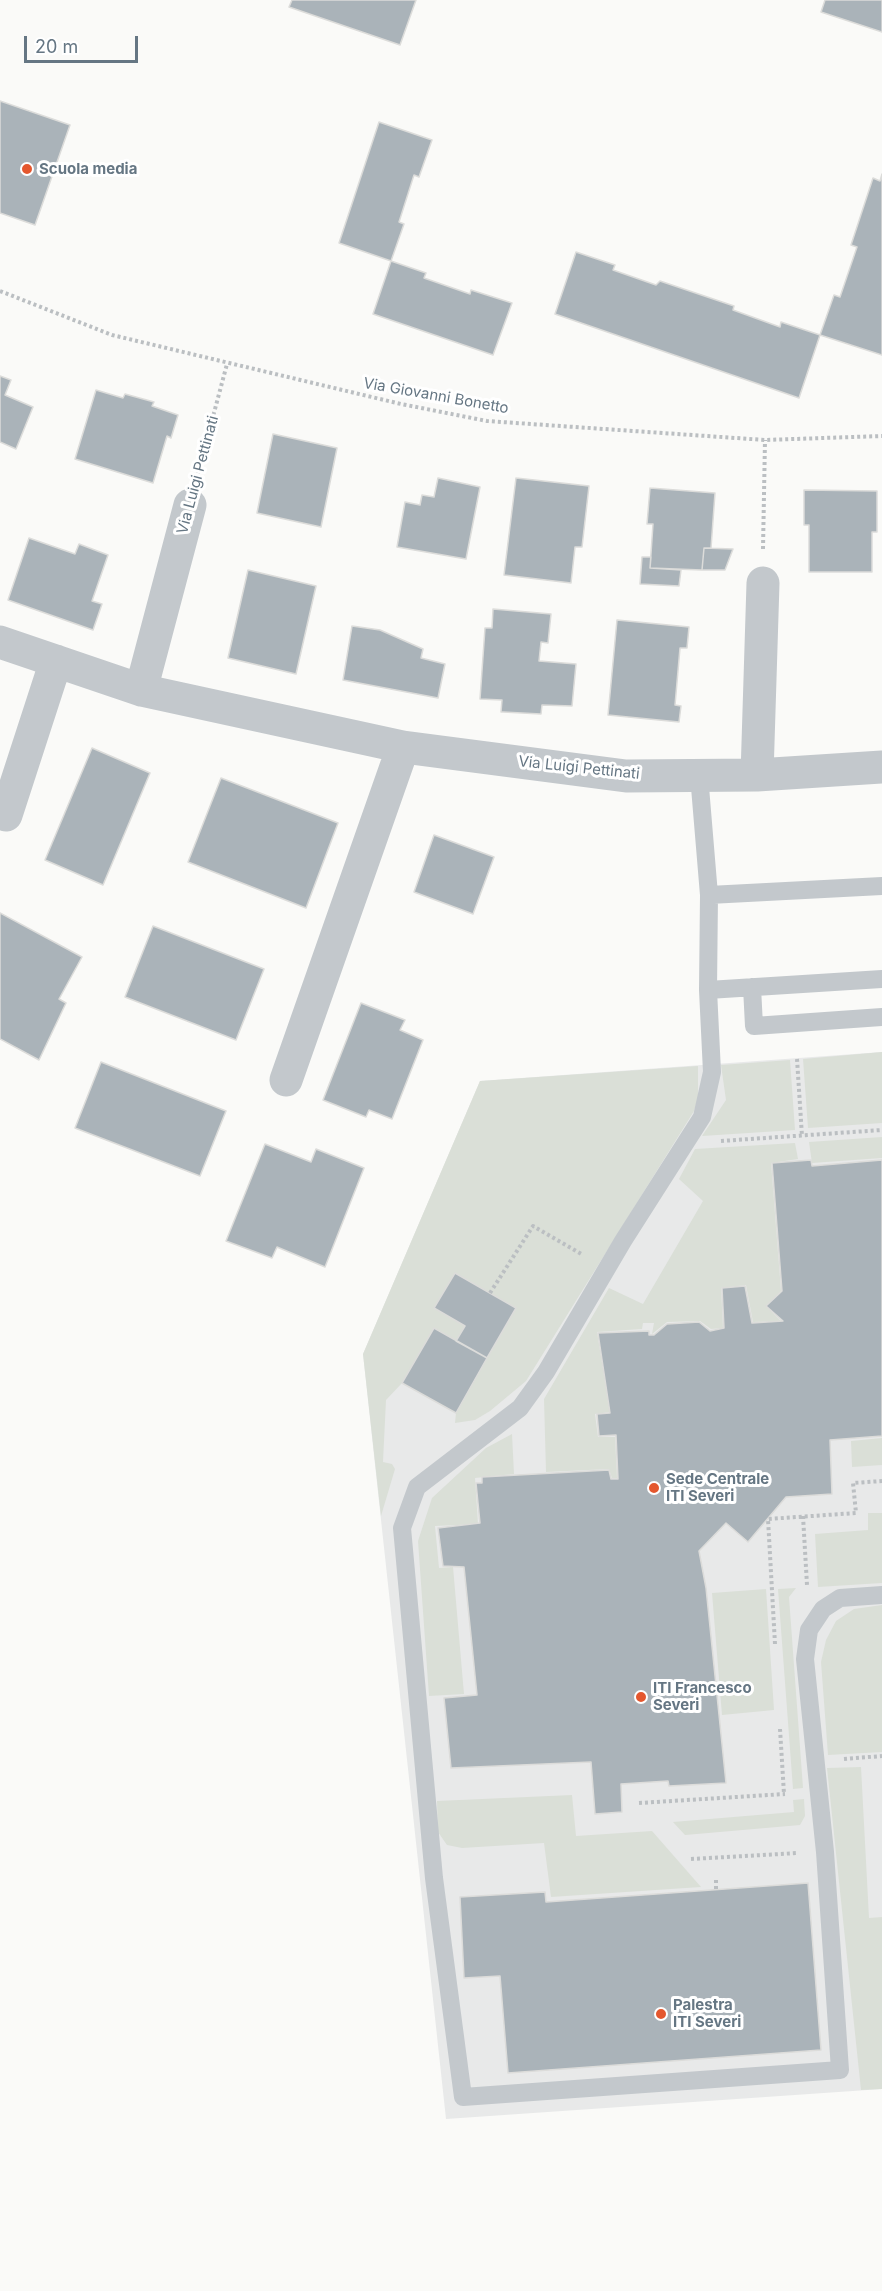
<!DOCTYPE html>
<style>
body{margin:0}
#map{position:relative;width:882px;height:2291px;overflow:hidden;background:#fafaf8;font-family:Inter,sans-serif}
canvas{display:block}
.scale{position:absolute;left:24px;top:36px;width:114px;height:27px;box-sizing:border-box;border:3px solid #657683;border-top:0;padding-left:8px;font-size:18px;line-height:21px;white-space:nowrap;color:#657683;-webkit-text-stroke:4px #fff;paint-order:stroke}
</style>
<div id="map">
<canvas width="882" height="2291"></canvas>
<div class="scale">20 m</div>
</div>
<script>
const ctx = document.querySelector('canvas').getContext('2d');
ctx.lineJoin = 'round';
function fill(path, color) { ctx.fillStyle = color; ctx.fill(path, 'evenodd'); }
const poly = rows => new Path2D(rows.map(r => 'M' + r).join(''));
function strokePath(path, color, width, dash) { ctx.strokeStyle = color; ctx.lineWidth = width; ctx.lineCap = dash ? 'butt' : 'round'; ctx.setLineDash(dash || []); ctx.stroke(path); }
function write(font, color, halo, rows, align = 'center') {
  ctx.font = font + ' Inter,sans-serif'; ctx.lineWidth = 6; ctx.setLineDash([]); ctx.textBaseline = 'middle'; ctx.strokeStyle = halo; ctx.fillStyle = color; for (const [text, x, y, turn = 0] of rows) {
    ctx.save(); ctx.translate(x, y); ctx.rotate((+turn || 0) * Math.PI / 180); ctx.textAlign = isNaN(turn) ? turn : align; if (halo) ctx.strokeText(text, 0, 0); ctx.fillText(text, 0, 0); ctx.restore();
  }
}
fill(poly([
 [882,1052,882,2089,446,2119,363,1354,480,1081]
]), '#e8e9e9');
fill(poly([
 [882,1052,882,1123,808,1128,803,1059],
 [790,1060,795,1130,702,1136,726,1100,721,1065],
 [698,1066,698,1098,694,1111,526,1381,490,1411,475,1420,455,1423,456,1413,516,1308,455,1273,435,1308,465,1326,456,1341,434,1328,402,1383,386,1400,383,1462,392,1464,395,1469,381,1516,363,1354,480,1081],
 [882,1137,882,1158,812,1163,809,1142],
 [795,1143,798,1159,771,1163,781,1291,766,1306,781,1321,753,1322,746,1285,721,1288,723,1328,711,1329,700,1321,667,1322,652,1334,654,1323,643,1323,642,1329,597,1332,610,1412,595,1414,598,1437,615,1437,617,1478,612,1478,609,1469,546,1472,544,1399,609,1288,643,1304,703,1201,679,1179,695,1149],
 [512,1434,514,1474,475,1478,478,1524,435,1526,439,1568,453,1567,464,1694,429,1696,418,1541,432,1498,486,1448],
 [882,1438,882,1465,852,1467,851,1441],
 [868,1513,882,1513,882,1583,818,1587,815,1534,868,1530],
 [796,1588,789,1597,803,1788,793,1789,778,1589],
 [766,1589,774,1710,722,1715,712,1593],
 [882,1605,882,1752,828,1755,821,1662,826,1640,836,1621,854,1609],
 [861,1767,869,1918,882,1917,882,2089,861,2090,827,1768],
 [572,1795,576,1836,652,1831,701,1887,551,1897,544,1843,462,1848,447,1845,438,1832,437,1801],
 [804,1799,805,1816,800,1825,685,1835,673,1822,794,1812,793,1800]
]), '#dadfd7');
const building = poly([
 [292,0,416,0,400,45,289,7,292,0],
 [825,0,882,0,882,32,821,12,825,0],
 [0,101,70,125,35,225,0,213,0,101],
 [379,122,432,140,419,177,414,175,399,222,404,224,391,261,339,243,379,122],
 [882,174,882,355,820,335,834,295,840,297,857,247,851,245,873,178,880,181,882,174],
 [576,252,615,265,613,270,656,285,660,281,734,306,733,310,780,327,781,322,820,335,799,398,555,314,576,252],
 [391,261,426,273,424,278,470,294,471,290,512,303,493,355,373,314,391,261],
 [0,376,11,380,5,395,33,407,16,449,0,442,0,376],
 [96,390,123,398,125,394,154,402,152,406,178,415,171,438,167,436,153,483,75,459,96,390],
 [273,434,337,448,321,527,257,513,273,434],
 [438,478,480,487,466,559,397,547,405,502,420,505,422,495,434,497,438,478],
 [516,478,589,486,582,547,575,547,571,583,504,575,516,478],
 [650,488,715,493,711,548,704,548,702,570,650,568,653,524,647,524,650,488],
 [804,490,877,491,877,532,872,532,872,572,809,572,809,525,804,525,804,490],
 [29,538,75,554,79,544,108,555,92,601,102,604,93,630,8,600,29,538],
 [704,548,733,549,725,570,702,570,704,548],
 [642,557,651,557,650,568,681,570,679,586,640,584,642,557],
 [248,570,316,586,296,674,228,658,248,570],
 [493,609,551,614,548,643,541,642,539,661,576,664,572,706,542,705,541,714,503,712,501,712,502,700,480,699,485,628,492,628,493,609],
 [617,620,689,627,687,648,680,648,675,705,681,706,679,722,608,715,617,620],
 [352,626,380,630,423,649,421,658,445,664,438,698,343,680,352,626],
 [92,748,150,773,103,885,45,860,92,748],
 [221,778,338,823,306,908,188,862,221,778],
 [434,835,494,857,473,914,414,892,434,835],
 [0,913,82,957,59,999,66,1003,39,1060,0,1039,0,913],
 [153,926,264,969,236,1040,125,997,153,926],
 [361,1003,405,1020,400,1030,423,1040,392,1119,369,1110,366,1117,323,1100,361,1003],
 [101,1062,226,1111,200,1176,75,1128,101,1062],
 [265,1144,311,1162,316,1149,364,1168,325,1267,277,1247,272,1258,226,1241,265,1144],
 [811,1160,812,1166,882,1160,882,1436,830,1440,832,1494,786,1497,748,1542,726,1523,699,1551,706,1588,726,1783,669,1786,668,1781,621,1784,622,1812,595,1814,591,1762,451,1768,444,1698,477,1695,464,1567,443,1566,438,1528,480,1523,476,1483,482,1483,482,1477,609,1470,611,1479,618,1479,616,1435,599,1436,597,1414,610,1413,598,1333,649,1331,649,1335,654,1335,667,1324,699,1322,710,1331,724,1328,722,1288,745,1286,752,1323,783,1321,766,1306,782,1291,772,1163,811,1160],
 [455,1273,516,1308,487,1358,456,1341,465,1326,434,1308,455,1273],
 [434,1328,487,1358,456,1413,402,1383,434,1328],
 [808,1883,821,2050,508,2073,500,1976,464,1978,460,1897,545,1892,546,1902,808,1883]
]);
fill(building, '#aab3b9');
strokePath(building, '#dcdcda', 1.5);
strokePath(poly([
 [0,291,112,335,401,404,487,421,765,440,882,436],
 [198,473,227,364],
 [763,549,765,440],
 [797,1059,802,1136],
 [721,1141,882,1130],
 [490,1293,533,1226,583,1255],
 [803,1516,807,1585],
 [775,1644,768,1519,856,1513,853,1483,882,1481],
 [780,1729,784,1794],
 [844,1759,882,1756],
 [639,1803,785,1794],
 [691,1859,798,1853],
 [716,1880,716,1890]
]), '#bbbfc2', 4, [3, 3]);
strokePath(poly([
 [699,775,709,895,708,990,712,1072,702,1117,623,1241,546,1372,520,1408,417,1487,402,1528,434,1878,463,2097,840,2070,825,1852,805,1659,809,1630,823,1609,840,1598,882,1595],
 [709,895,882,886],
 [752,987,754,1026,882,1017],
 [708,990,882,979]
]), '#c3c8cc', 18);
strokePath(poly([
 [0,642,141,690,403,747,626,776,757,775,882,767],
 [141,690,190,505],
 [757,775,763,583],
 [6,815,56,661],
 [286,1080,403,747]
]), '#c3c8cc', 33);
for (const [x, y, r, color] of [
 [27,169,6,"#e4572e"],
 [654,1488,6,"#e4572e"],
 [641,1697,6,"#e4572e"],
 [661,2014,6,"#e4572e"]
]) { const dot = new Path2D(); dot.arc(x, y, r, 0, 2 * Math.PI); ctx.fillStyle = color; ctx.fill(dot); strokePath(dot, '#fff', 2); }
write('bold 15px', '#657683', '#fff', [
 ["Scuola media",39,169],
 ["Sede Centrale",666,1479],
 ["ITI Severi",666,1496],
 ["ITI Francesco",653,1688],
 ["Severi",653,1705],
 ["Palestra",673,2005],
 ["ITI Severi",673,2022]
], 'left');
write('15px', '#657683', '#fff', [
 ["Via Giovanni Bonetto",436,396,10],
 ["Via Luigi Pettinati",198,475,-75],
 ["Via Luigi Pettinati",579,768,6]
]);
</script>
